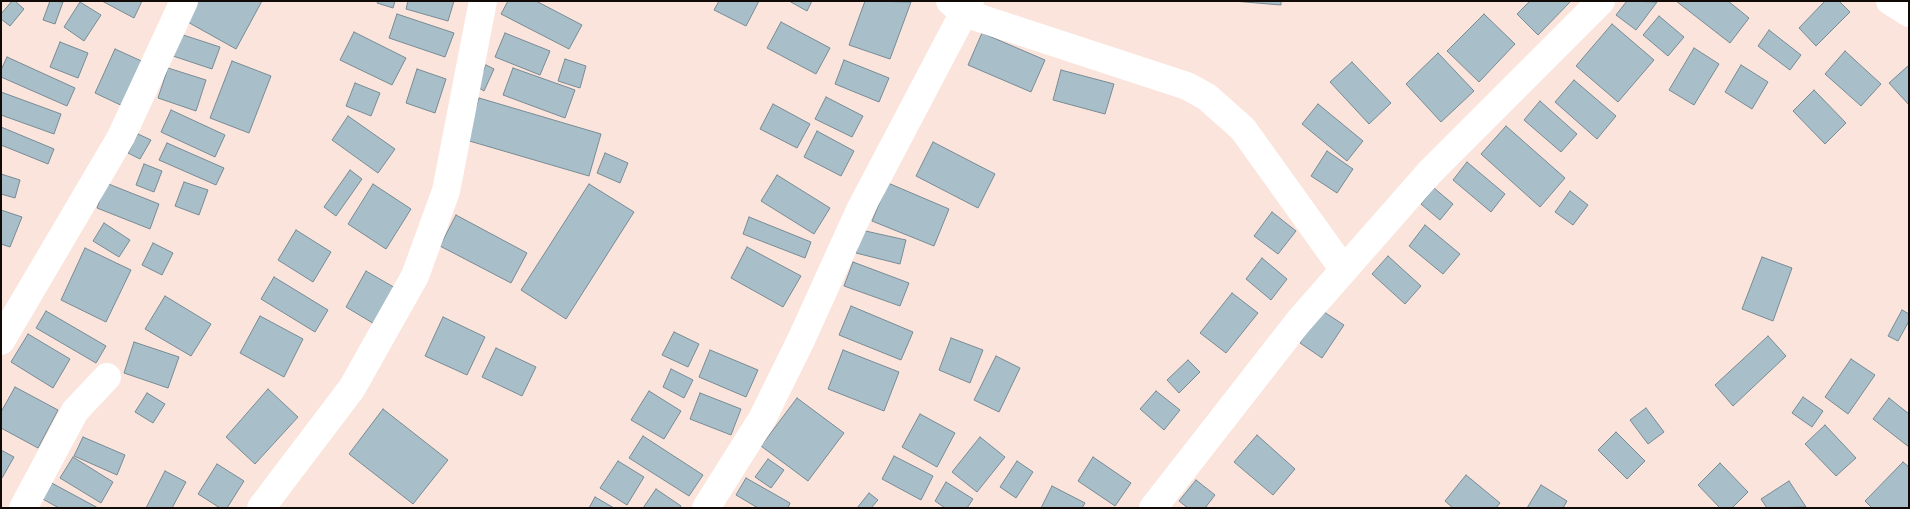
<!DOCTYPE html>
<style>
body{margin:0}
#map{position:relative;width:1910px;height:509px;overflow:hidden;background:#fbe4db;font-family:Merriweather,serif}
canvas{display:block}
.frame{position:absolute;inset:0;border:2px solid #110a07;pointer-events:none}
</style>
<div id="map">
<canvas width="1910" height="509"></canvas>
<div class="frame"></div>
</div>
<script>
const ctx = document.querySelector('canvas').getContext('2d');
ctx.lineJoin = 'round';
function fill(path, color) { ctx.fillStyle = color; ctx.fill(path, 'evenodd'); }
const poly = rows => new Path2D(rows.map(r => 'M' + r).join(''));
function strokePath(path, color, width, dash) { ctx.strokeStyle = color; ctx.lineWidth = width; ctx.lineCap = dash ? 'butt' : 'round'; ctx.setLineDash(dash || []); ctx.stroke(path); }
const building = poly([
 [12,1,15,1,24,9,10,26,1,19,1,14,12,1],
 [50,1,63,2,55,24,43,20,50,1],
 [102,1,142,1,134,18,102,1],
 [185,1,262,1,236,49,177,16,185,1],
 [378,1,395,1,393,8,377,3,378,1],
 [408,1,454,1,448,21,406,9,408,1],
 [508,1,536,1,582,25,569,49,501,14,508,1],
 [719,1,759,1,746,26,714,10,719,1],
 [789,1,812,1,807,11,789,1],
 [865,1,911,2,890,59,849,45,865,1],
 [1233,1,1281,1,1281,5,1233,1],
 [1530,1,1571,1,1538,35,1517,14,1530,1],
 [1627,1,1657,2,1636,30,1616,15,1627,1],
 [1676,1,1728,1,1749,18,1730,43,1676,1],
 [1825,1,1839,1,1850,12,1816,46,1799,28,1825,1],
 [80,2,101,15,84,41,64,27,80,2],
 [397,14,454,33,445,57,389,38,397,14],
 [1484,14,1515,44,1479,82,1447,51,1484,14],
 [1659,16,1684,37,1668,56,1643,35,1659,16],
 [781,22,830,48,816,74,767,48,781,22],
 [1612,24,1654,60,1618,102,1576,66,1612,24],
 [1769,30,1801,55,1790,70,1758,46,1769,30],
 [174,32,220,47,212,69,167,54,174,32],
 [354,32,406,58,392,85,340,60,354,32],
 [505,33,550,51,540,75,495,57,505,33],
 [982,33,1045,60,1031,92,968,65,982,33],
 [60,42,88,53,78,78,50,67,60,42],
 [1694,48,1719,64,1694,105,1669,90,1694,48],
 [115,49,148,64,127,108,95,93,115,49],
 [1845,51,1881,84,1861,106,1825,74,1845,51],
 [1438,53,1474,91,1441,122,1406,84,1438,53],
 [7,57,75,88,67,106,1,77,1,70,7,57],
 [565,59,586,66,580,88,558,81,565,59],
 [844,60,889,78,879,102,835,84,844,60],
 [232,61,271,76,249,133,210,118,232,61],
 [1352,62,1391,103,1369,124,1330,82,1352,62],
 [486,65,494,69,484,91,476,86,486,65],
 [1741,65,1768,82,1752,109,1725,92,1741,65],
 [1909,65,1909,105,1889,83,1909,65],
 [168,68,206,80,196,111,158,98,168,68],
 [513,68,575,90,565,118,503,95,513,68],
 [417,69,446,79,435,113,406,103,417,69],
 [1061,70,1114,84,1105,114,1053,100,1061,70],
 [1574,80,1616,116,1597,139,1555,102,1574,80],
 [355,83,380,93,371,116,346,106,355,83],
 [1814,90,1846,123,1825,144,1793,111,1814,90],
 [1,92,61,114,54,134,1,115,1,92],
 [826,97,863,116,852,137,815,119,826,97],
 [479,98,601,134,589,176,466,140,479,98],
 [1540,101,1577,134,1561,152,1524,120,1540,101],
 [773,104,810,124,797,148,760,129,773,104],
 [1318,104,1363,141,1347,161,1302,124,1318,104],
 [171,110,225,135,215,157,161,132,171,110],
 [348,116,395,149,378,173,332,140,348,116],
 [1506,126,1565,178,1540,207,1481,154,1506,126],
 [1,127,54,149,48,164,1,145,1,127],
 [817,131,854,151,841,176,804,157,817,131],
 [138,134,151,140,140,159,128,153,138,134],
 [933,142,995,174,978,208,916,176,933,142],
 [167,143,224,168,216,185,159,160,167,143],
 [1327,151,1353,169,1337,193,1311,176,1327,151],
 [605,153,628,163,620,183,597,173,605,153],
 [1467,162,1505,194,1491,212,1453,180,1467,162],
 [144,164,162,171,154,192,136,185,144,164],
 [350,170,362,179,336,216,324,207,350,170],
 [1,174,20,180,15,198,1,194,1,174],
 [777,175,830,208,814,234,761,201,777,175],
 [184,182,208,190,199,215,175,206,184,182],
 [106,183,159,204,150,229,97,208,106,183],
 [888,183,949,209,934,246,872,221,888,183],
 [373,184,411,209,386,249,348,224,373,184],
 [589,184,634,212,566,319,521,290,589,184],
 [1434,188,1453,204,1440,220,1421,204,1434,188],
 [1570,191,1588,205,1573,225,1555,212,1570,191],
 [1,210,22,217,10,247,1,244,1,210],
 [1272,212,1296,231,1278,254,1254,236,1272,212],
 [456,215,527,253,511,283,440,246,456,215],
 [749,217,811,242,805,258,743,234,749,217],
 [104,223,130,240,119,257,93,241,104,223],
 [1425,225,1460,254,1443,274,1409,246,1425,225],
 [296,230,331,252,313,282,278,260,296,230],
 [861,230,906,240,900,264,856,253,861,230],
 [153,243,173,253,162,275,142,265,153,243],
 [747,247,801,276,783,307,731,278,747,247],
 [85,248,131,270,106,322,61,300,85,248],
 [1388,256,1421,286,1405,304,1372,274,1388,256],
 [1762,257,1792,268,1773,321,1742,309,1762,257],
 [1262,258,1287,279,1271,300,1246,279,1262,258],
 [853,262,909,283,900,306,844,286,853,262],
 [366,271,397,289,376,325,346,307,366,271],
 [274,277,328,310,315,332,261,299,274,277],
 [1232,293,1258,313,1226,353,1200,333,1232,293],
 [165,296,211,324,191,356,145,329,165,296],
 [851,306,913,332,901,360,839,335,851,306],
 [1321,310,1344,325,1322,358,1300,343,1321,310],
 [1902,310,1909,314,1909,321,1898,341,1888,336,1902,310],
 [46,311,106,346,96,363,36,328,46,311],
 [260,316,303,339,284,377,240,353,260,316],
 [443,317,485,337,467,375,425,356,443,317],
 [674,332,699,344,688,367,662,355,674,332],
 [28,334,70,359,53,388,11,362,28,334],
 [1768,336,1786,356,1733,406,1715,385,1768,336],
 [951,338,983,350,970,383,939,370,951,338],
 [134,342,179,357,168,388,124,373,134,342],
 [496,348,536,367,522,396,482,377,496,348],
 [710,350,758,370,746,397,699,377,710,350],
 [843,350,899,372,884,411,828,389,843,350],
 [996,356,1020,368,999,412,974,400,996,356],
 [1851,359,1875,375,1848,414,1825,397,1851,359],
 [1188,360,1200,372,1179,393,1167,380,1188,360],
 [671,369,693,380,684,398,663,387,671,369],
 [15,387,58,410,38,448,1,428,1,412,15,387],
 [268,389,298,417,255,464,226,437,268,389],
 [649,391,681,411,664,439,631,420,649,391],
 [1156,391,1180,410,1164,430,1140,409,1156,391],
 [147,393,165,404,153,423,135,412,147,393],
 [700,393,741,409,731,435,690,419,700,393],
 [1803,397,1823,411,1812,427,1792,413,1803,397],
 [797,398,844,433,808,481,761,446,797,398],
 [1889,398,1909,414,1909,447,1873,419,1889,398],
 [1646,408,1664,432,1648,444,1630,420,1646,408],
 [383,409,448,460,413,504,349,454,383,409],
 [920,414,955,433,937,467,902,447,920,414],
 [1825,425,1856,458,1836,476,1805,444,1825,425],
 [1616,432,1645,461,1627,479,1598,450,1616,432],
 [1257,435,1295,469,1273,495,1234,462,1257,435],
 [643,436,703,475,689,496,629,458,643,436],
 [83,437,125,455,117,475,74,456,83,437],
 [980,437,1005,457,977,492,952,472,980,437],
 [1,450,14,457,2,478,1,478,1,450],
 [894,456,933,476,921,500,882,479,894,456],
 [73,457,113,482,101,503,60,478,73,457],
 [1093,457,1131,483,1115,506,1078,481,1093,457],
 [768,459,784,470,771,488,755,477,768,459],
 [618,461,644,477,627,505,600,488,618,461],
 [1017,461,1033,472,1016,498,1000,487,1017,461],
 [1903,462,1909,467,1909,508,1872,508,1865,501,1903,462],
 [1720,463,1748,492,1732,508,1720,508,1698,485,1720,463],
 [217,464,244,481,227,508,220,508,198,494,217,464],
 [165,471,186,482,172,508,146,508,165,471],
 [1466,475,1500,503,1496,508,1453,508,1445,501,1466,475],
 [746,478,790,503,788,508,758,508,736,495,746,478],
 [1196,480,1215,495,1205,508,1188,508,1179,501,1196,480],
 [48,481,98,508,59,508,39,497,48,481],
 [1789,481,1806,507,1767,508,1761,499,1789,481],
 [946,482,973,499,967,508,945,508,935,501,946,482],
 [1541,485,1567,501,1563,508,1527,508,1541,485],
 [1052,486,1085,503,1082,508,1041,508,1052,486],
 [656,489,681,506,680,508,643,508,656,489],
 [869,493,878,500,871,508,857,508,869,493],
 [595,497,614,508,589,508,595,497]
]);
fill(building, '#a8bec8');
strokePath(building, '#778b95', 1);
strokePath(poly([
 [950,1,964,13,1187,86,1207,97,1243,129,1344,270],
 [1890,1,1909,13],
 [1,341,121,137,184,1],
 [23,508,75,411,107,377],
 [261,508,352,388,415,276,446,191,483,1],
 [706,508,762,419,801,340,860,210,970,1],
 [1153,508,1299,321,1430,172,1601,1]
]), '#fff', 28);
</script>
